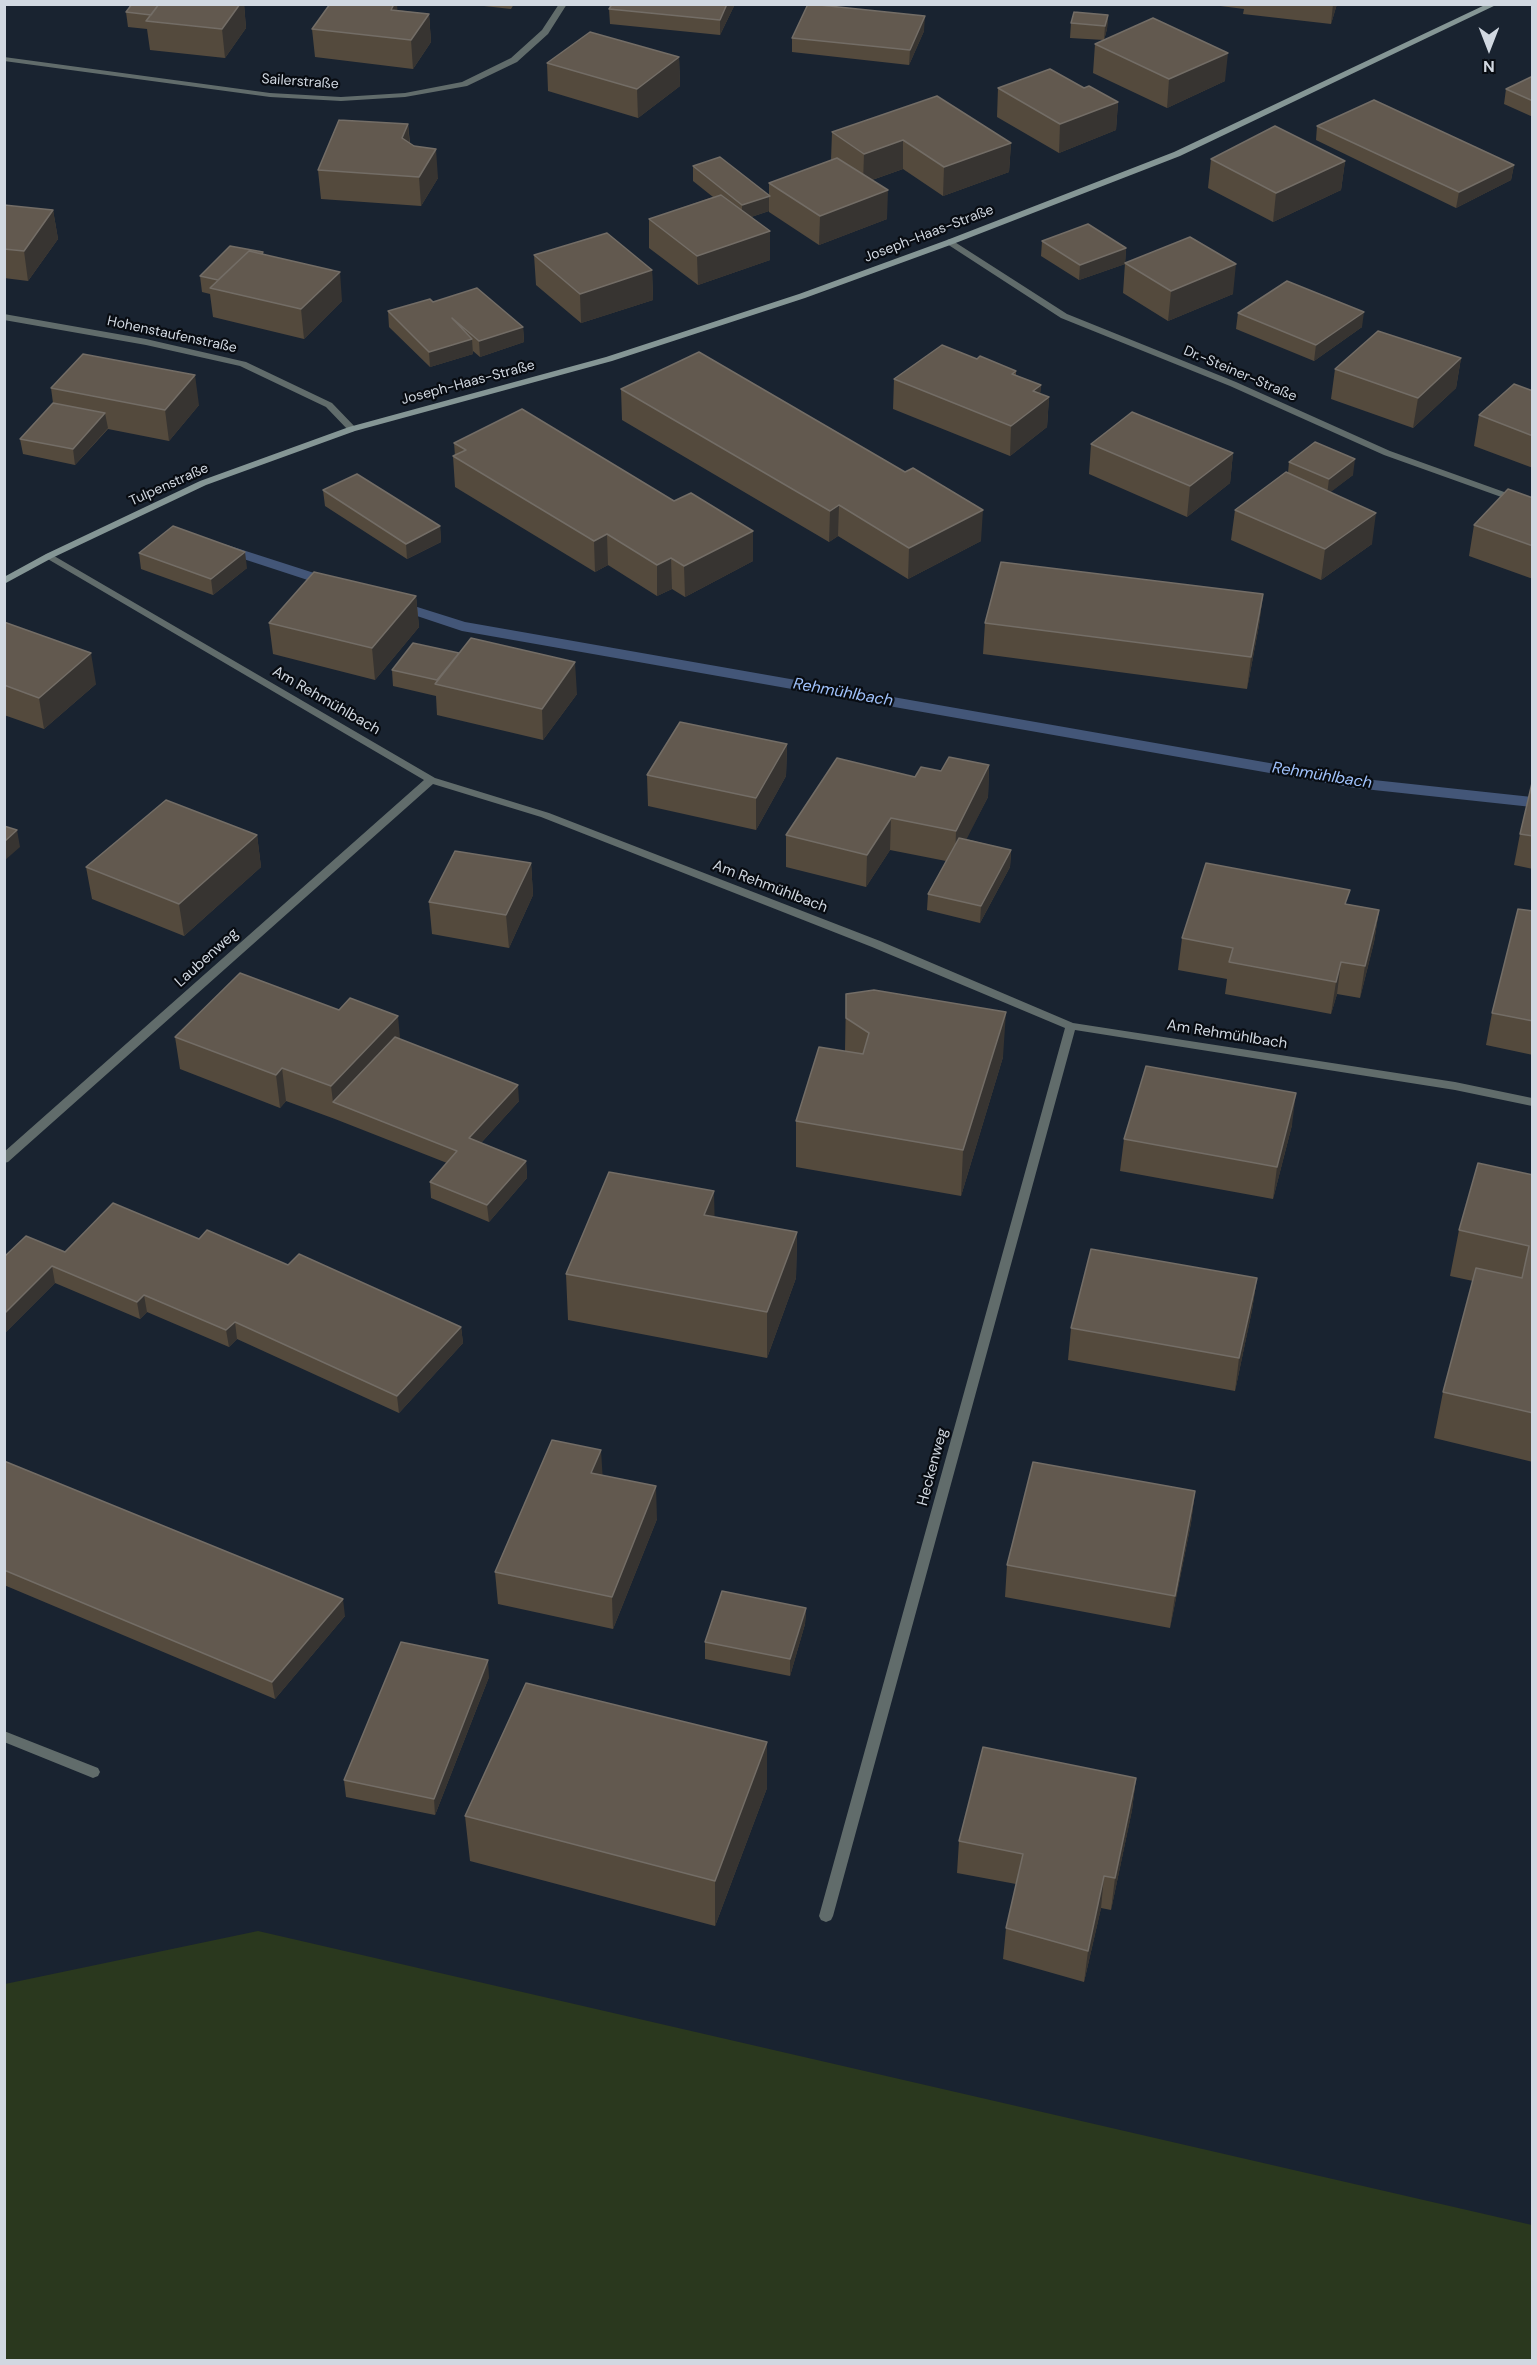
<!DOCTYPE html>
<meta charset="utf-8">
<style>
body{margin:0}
#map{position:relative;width:1537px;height:2365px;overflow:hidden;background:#192330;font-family:"DM Sans",sans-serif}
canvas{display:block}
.frame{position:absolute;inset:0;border:6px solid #d1d8e1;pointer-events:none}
.north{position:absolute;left:1459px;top:18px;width:60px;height:60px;-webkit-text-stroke:4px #080c12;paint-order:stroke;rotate:180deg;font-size:16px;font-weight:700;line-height:24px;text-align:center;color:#d1d8e1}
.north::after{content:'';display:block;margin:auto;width:21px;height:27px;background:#d1d8e1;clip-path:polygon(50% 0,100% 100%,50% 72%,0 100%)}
</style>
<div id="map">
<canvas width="1537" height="2365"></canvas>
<div class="frame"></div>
<div class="north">N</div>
</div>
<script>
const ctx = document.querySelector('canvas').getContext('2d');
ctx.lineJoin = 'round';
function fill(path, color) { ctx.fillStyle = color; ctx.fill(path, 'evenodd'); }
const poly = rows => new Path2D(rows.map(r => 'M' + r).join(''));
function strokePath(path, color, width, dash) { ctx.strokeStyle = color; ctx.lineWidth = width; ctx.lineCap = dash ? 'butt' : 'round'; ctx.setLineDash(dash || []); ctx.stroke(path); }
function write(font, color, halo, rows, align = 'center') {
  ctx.font = font + ' "DM Sans",sans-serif'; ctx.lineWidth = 4.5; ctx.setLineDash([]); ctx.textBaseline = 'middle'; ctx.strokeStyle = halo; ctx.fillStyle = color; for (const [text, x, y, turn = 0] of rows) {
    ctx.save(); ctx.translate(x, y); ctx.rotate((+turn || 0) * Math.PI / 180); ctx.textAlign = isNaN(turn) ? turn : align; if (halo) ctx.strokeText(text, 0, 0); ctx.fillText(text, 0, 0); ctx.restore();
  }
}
fill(poly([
 [258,1931,1532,2225,1532,2360,5,2360,5,1984]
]), '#2a381e');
fill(poly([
 [224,544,339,581,341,584,334,588,329,587,219,551,217,548,219,545,224,544],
 [395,600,465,622,1355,778,1532,797,1532,807,1355,788,462,631,390,607,388,604,390,601,395,600]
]), '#435678');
fill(poly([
 [559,4,567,4,548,34,517,62,467,86,405,97,341,101,270,97,4,61,4,57,270,93,341,97,405,93,462,82,511,58,542,30,559,4],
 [950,239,1067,314,1236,382,1390,451,1532,502,1532,508,1384,455,1230,386,1061,318,947,244,947,240,950,239],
 [4,314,146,339,246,362,332,403,357,429,352,432,349,431,326,407,240,366,146,345,4,320,4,314],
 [49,553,435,778,549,813,880,941,1073,1023,1455,1082,1532,1098,1532,1106,1455,1090,1075,1030,833,1916,831,1920,826,1922,821,1920,819,1916,1065,1028,872,947,541,817,433,784,8,1162,4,1163,4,1152,424,780,46,558,44,556,49,553],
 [4,1731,98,1768,100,1772,98,1776,93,1778,4,1742,4,1731]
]), '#616c6b');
fill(poly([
 [1487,4,1498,4,1180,156,953,244,805,298,612,361,355,431,206,485,52,558,4,584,4,577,46,554,200,481,349,427,606,357,799,294,947,240,1174,152,1487,4]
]), '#859695');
fill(poly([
 [132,4,244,4,246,28,225,58,150,50,147,29,128,27,126,12],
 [330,4,397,4,397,10,429,14,431,42,413,69,315,57,312,29],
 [466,4,514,4,511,9],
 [735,4,720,35,610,24,609,9],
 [1205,4,1337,4,1331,24,1243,14,1244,9],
 [1108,15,1107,29,1104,40,1225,81,1167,108,1093,73,1095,44,1104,40,1070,38,1071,23],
 [924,31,909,65,792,52,792,38],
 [679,57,680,86,638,118,548,91,547,63],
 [1533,76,1533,117,1504,104,1506,89],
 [998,88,1084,88,1118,102,1116,130,1059,153,997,117],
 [408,124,410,143,438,178,421,206,321,199,318,170],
 [1317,126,1514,165,1511,180,1456,208,1316,140],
 [832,132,1011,143,1009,172,943,196,903,169,872,180,887,219,819,245,769,212,769,211,751,217,770,260,698,285,649,248,649,219,713,197,693,181,693,166,769,195,769,183,831,160],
 [1211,159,1345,161,1341,190,1273,222,1208,188],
 [4,205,53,210,58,239,28,281,4,278],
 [1042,241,1126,248,1125,264,1079,280,1041,256],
 [263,252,263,254,342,301,304,339,213,317,210,294,202,292,200,276],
 [534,255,652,270,653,300,581,323,536,285],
 [1125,263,1233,294,1168,321,1123,293],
 [433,302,523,327,524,342,480,357,473,351,473,354,430,367,389,327,388,311],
 [1238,313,1362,327,1314,361,1236,329],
 [1461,358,1456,388,1413,428,1331,399,1335,369],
 [977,359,1016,371,1016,375,1041,385,1040,394,1049,397,1047,427,1010,456,893,409,894,379],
 [51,388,199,405,169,441,108,429,75,465,23,454,20,439,53,403],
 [621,389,981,541,908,579,838,536,829,542,622,420],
 [1533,391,1533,468,1474,446,1479,415],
 [454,443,753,561,685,597,672,589,657,596,608,565,595,572,455,487,453,456,455,456],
 [1091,444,1233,453,1230,483,1187,517,1089,474],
 [1289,462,1353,475,1330,492,1372,544,1321,580,1231,540,1235,510,1288,473],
 [323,490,440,526,441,542,407,559,325,506],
 [1533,498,1533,579,1469,556,1474,525],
 [139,553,247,568,213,595,141,569],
 [1263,594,1259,625,1247,689,983,654,985,623],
 [416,596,419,627,375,680,273,654,269,623],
 [4,622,96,684,44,729,4,715],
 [392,670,577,694,543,740,437,715,436,696,393,686],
 [787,744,786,776,756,830,648,806,647,775],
 [989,765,988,797,966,839,1011,850,1010,867,980,923,927,910,928,894,946,861,890,850,866,887,786,867,786,835,915,777,941,771],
 [1533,783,1533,869,1514,865,1520,834],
 [257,835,261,867,184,936,92,899,86,867],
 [531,863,533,895,509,948,432,934,429,902],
 [1347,904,1379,910,1374,942,1360,998,1337,994,1331,1014,1225,994,1227,979,1178,970,1182,938],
 [1533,911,1533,1055,1486,1045,1492,1013],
 [846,994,1003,1057,961,1196,796,1167,796,1121,845,1051],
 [175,1037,400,1039,519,1101,481,1143,526,1161,527,1178,489,1222,431,1198,430,1182,447,1163,335,1119,286,1101,280,1108,180,1069],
 [1292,1125,1273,1199,1120,1171,1124,1139],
 [1533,1175,1533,1462,1434,1438,1443,1392,1473,1281,1450,1276,1459,1230],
 [714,1191,714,1217,797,1232,796,1278,767,1358,568,1320,566,1274],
 [199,1239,288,1265,461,1327,463,1343,399,1413,237,1339,229,1347,147,1312,140,1319,55,1283,4,1334,4,1257,65,1252],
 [1257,1278,1252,1310,1235,1391,1068,1360,1071,1328],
 [4,1461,345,1616,275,1699,4,1585],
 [603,1475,657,1519,613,1629,498,1604,495,1572],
 [1195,1491,1191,1523,1170,1628,1005,1597,1007,1565],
 [806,1608,805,1624,790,1676,705,1659,705,1642],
 [489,1677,435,1815,346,1797,344,1780],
 [1136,1778,1132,1810,1111,1910,1101,1908,1084,1982,1003,1959,1006,1928,1016,1884,957,1873,959,1841],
 [767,1788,715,1926,470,1861,465,1816]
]), '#544a3d');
fill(poly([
 [240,4,244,4,246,28,225,58,222,29],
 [394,4,397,4,399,29,391,10],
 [727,4,735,4,720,35,720,20],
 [1333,4,1337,4,1331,24],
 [429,14,431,42,413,69,411,40],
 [1108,15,1107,29,1104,40,1105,26],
 [925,16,924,31,909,65,910,50],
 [1228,53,1225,81,1167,108,1169,79],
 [679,57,680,86,638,118,637,89],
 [1118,102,1116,130,1059,153,1060,124],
 [408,124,410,153,402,138],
 [903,140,903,169,863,183,864,154],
 [1011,143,1009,172,943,196,944,167],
 [436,149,438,178,421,206,419,177],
 [1345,161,1341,190,1273,222,1276,193],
 [1514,165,1511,180,1456,208,1459,192],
 [888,190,887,219,819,245,820,216],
 [769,196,769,211,742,220,742,205],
 [53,210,58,239,28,281,24,251],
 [770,231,770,260,698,285,697,256],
 [1126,248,1125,264,1079,280,1080,265],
 [1236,264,1233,294,1168,321,1171,291],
 [652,270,653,300,581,323,580,294],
 [340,272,342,301,304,339,301,309],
 [1364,312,1362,327,1314,361,1316,345],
 [523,327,524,342,480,357,479,341],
 [472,339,473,354,430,367,429,352],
 [1461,358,1456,388,1413,428,1418,398],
 [195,375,199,405,169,441,165,410],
 [1041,385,1039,405,1049,397,1047,427,1010,456,1011,426,1033,391],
 [105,413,108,428,75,465,73,449],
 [1233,453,1230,483,1187,517,1190,486],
 [1355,459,1353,475,1327,495,1329,479],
 [839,505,838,536,829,542,830,511],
 [983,510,981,541,908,579,909,548],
 [1376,513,1372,544,1321,580,1325,549],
 [440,526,441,542,407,559,406,544],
 [753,531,753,561,685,597,684,566],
 [607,534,608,565,595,572,594,541],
 [245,552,247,568,213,595,211,579],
 [671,558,672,589,657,596,657,565],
 [1263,594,1259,625,1247,689,1251,657],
 [416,596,419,627,375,680,372,648],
 [91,653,96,684,44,729,39,698],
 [575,662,577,694,543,740,542,709],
 [787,744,786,776,756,830,756,798],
 [989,765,988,797,955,862,956,831],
 [891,818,890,850,866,887,867,855],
 [17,830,20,847,4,861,4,842],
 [257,835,261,867,184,936,179,904],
 [1011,850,1010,867,980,923,981,906],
 [531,863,533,895,509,948,506,915],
 [1379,910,1374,942,1360,998,1365,966],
 [1341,962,1337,994,1331,1014,1336,982],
 [1006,1012,1003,1057,961,1196,963,1150],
 [398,1016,401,1048,333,1102,331,1086],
 [282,1068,286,1101,280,1108,276,1075],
 [518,1085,519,1101,470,1155,469,1138],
 [1296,1093,1292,1125,1273,1199,1277,1167],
 [526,1161,527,1178,489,1222,487,1205],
 [714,1191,715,1237,704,1215],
 [797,1232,796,1278,767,1358,767,1312],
 [52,1266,55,1283,4,1334,4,1314],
 [1257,1278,1252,1310,1235,1391,1239,1358],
 [144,1295,147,1312,140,1319,137,1302],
 [235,1322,237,1339,229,1347,226,1330],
 [461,1327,463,1343,399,1413,397,1396],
 [601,1450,603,1482,591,1473],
 [656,1486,657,1519,613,1629,612,1597],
 [1195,1491,1191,1523,1170,1628,1175,1596],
 [343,1599,345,1616,275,1699,272,1682],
 [806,1608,805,1624,790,1676,790,1659],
 [488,1660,489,1677,435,1815,434,1799],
 [767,1742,767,1788,715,1926,715,1881],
 [1136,1778,1132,1810,1111,1910,1115,1878],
 [1104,1876,1101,1908,1084,1982,1088,1951]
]), '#373431');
const building = poly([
 [132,4,159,4,151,15,126,12,132,4],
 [159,4,240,4,222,29,146,21,159,4],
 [330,4,394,4,391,10,429,14,411,40,312,29,330,4],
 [612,4,727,4,720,20,609,9,612,4],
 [808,4,810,4,925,16,910,50,792,38,808,4],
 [1074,12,1108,15,1105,26,1071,23,1074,12],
 [1153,18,1228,53,1169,79,1095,44,1153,18],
 [590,32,679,57,637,89,547,63,590,32],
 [1050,69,1084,88,1089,86,1118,102,1060,124,998,88,1050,69],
 [1533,76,1533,101,1506,89,1533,76],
 [937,96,1011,143,944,167,903,140,864,154,832,132,937,96],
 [1374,100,1514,165,1459,192,1317,126,1374,100],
 [339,120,408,124,402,138,414,146,436,149,419,177,318,170,339,120],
 [1275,126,1345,161,1276,193,1211,159,1275,126],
 [720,157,770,196,742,205,693,166,720,157],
 [837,158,888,190,820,216,769,183,837,158],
 [721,195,770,231,697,256,649,219,721,195],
 [4,205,53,210,24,251,4,249,4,205],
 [1088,224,1126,248,1080,265,1042,241,1088,224],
 [607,233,652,270,580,294,534,255,607,233],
 [1190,237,1236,264,1171,291,1125,263,1190,237],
 [230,246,263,252,262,254,249,251,218,280,200,276,230,246],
 [249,251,340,272,301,309,210,288,249,251],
 [1287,281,1364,312,1316,345,1238,313,1287,281],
 [477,288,523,327,479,341,452,318,472,339,429,352,388,311,430,299,433,302,477,288],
 [1378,331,1461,358,1418,398,1335,369,1378,331],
 [942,345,977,359,980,356,1016,371,1012,374,1041,385,1033,391,1049,397,1011,426,894,379,942,345],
 [699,352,905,472,913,468,983,510,909,548,839,505,830,511,621,389,699,352],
 [83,354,195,375,165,410,51,388,83,354],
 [1514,384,1533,391,1533,436,1479,415,1514,384],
 [53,403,105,413,73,449,20,439,53,403],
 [522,409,674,501,691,493,753,531,684,566,671,558,657,565,607,534,594,541,453,456,466,450,454,443,522,409],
 [1132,412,1233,453,1190,486,1091,444,1132,412],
 [1315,442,1355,459,1329,479,1289,462,1315,442],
 [1286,472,1376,513,1325,549,1235,510,1286,472],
 [357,474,440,526,406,544,323,490,357,474],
 [1508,489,1533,498,1533,546,1474,525,1508,489],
 [173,526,245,552,211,579,139,553,173,526],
 [1001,562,1263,594,1251,657,985,623,1001,562],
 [314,572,416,596,372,648,269,623,314,572],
 [4,622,91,653,39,698,4,685,4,622],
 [471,638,575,662,542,709,435,684,471,638],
 [413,643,459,653,437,680,392,670,413,643],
 [680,722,787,744,756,798,647,775,680,722],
 [949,757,989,765,956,831,891,818,867,855,786,835,837,758,915,777,921,767,941,771,949,757],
 [1532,783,1533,783,1533,836,1520,834,1532,783],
 [166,800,257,835,179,904,86,867,166,800],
 [4,826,17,830,4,842,4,826],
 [959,838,1011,850,981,906,928,894,959,838],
 [455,851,531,863,506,915,429,902,455,851],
 [1206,863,1350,890,1345,904,1379,910,1365,966,1341,962,1336,982,1229,962,1233,948,1182,938,1206,863],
 [1518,909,1533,911,1533,1021,1492,1013,1518,909],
 [240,973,339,1010,350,998,398,1016,331,1086,282,1068,276,1075,175,1037,240,973],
 [874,990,1006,1012,963,1150,796,1121,819,1047,863,1054,869,1033,846,1018,846,994,874,990],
 [395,1037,518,1085,469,1138,526,1161,487,1205,430,1182,457,1151,333,1102,395,1037],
 [1146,1066,1296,1093,1277,1167,1124,1139,1146,1066],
 [1478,1163,1533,1175,1533,1413,1443,1392,1476,1268,1522,1278,1529,1246,1459,1230,1478,1163],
 [609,1172,714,1191,704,1215,797,1232,767,1312,566,1274,609,1172],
 [113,1203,199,1239,207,1230,288,1265,299,1254,461,1327,397,1396,235,1322,226,1330,144,1295,137,1302,52,1266,4,1314,4,1257,26,1236,65,1252,113,1203],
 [1091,1249,1257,1278,1239,1358,1071,1328,1091,1249],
 [552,1440,601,1450,591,1473,656,1486,612,1597,495,1572,552,1440],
 [4,1461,343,1599,272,1682,4,1570,4,1461],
 [1033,1462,1195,1491,1175,1596,1007,1565,1033,1462],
 [722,1591,806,1608,790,1659,705,1642,722,1591],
 [401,1642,488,1660,434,1799,344,1780,401,1642],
 [526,1683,767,1742,715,1881,465,1816,526,1683],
 [983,1747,1136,1778,1115,1878,1104,1876,1088,1951,1006,1928,1023,1854,959,1841,983,1747]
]);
fill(building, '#62594f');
strokePath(building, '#736d66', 1.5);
write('14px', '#d1d8e1', '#080c12', [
 ["Sailerstraße",300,82,4],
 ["Joseph-Haas-Straße",929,234,-21],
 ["Hohenstaufenstraße",172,335,12],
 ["Dr.-Steiner-Straße",1240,374,23],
 ["Joseph-Haas-Straße",468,383,-15],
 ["Tulpenstraße",169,485,-24]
]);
write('15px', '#d1d8e1', '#080c12', [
 ["Am Rehmühlbach",326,701,30],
 ["Am Rehmühlbach",770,887,21],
 ["Laubenweg",207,958,-42],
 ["Am Rehmühlbach",1227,1035,9],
 ["Heckenweg",933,1467,-75]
]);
write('italic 16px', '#a0c2fc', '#080c12', [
 ["Rehmühlbach",843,693,10],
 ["Rehmühlbach",1322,776,9]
]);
</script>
